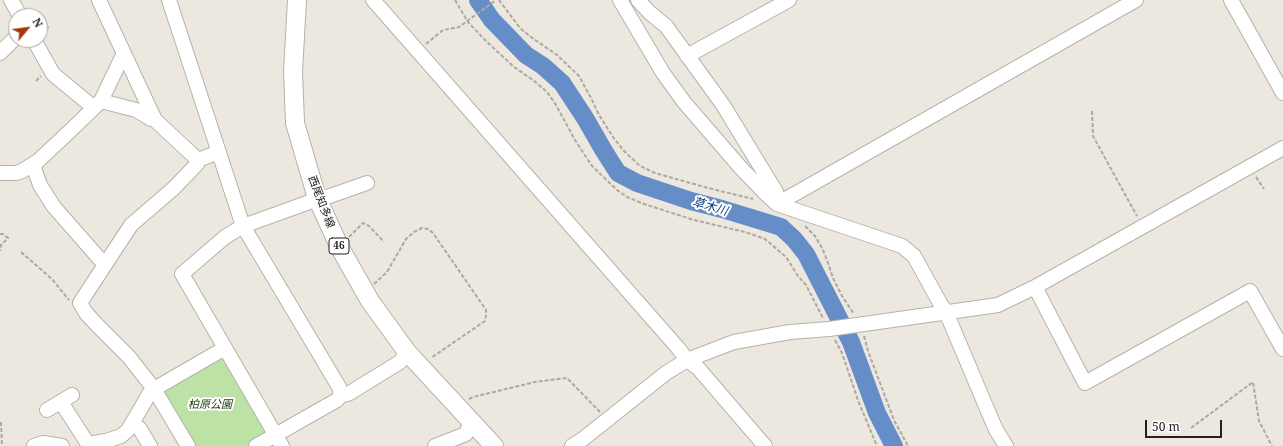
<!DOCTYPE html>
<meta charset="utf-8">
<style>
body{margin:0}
#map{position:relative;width:1283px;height:446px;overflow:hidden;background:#ede8df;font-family:"Noto Serif",serif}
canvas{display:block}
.north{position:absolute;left:8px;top:8px;width:40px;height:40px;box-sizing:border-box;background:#fff;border:1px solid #a7a6a5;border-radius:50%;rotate:61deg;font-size:11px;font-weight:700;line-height:16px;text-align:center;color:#22211e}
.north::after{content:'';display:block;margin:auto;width:14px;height:18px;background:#a13c0a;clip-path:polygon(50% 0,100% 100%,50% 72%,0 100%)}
.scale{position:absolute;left:1145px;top:420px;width:77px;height:18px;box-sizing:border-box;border:2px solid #22211e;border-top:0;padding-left:5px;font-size:12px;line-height:14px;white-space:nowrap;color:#22211e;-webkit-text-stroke:3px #fff;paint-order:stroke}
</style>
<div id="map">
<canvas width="1283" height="446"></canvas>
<div class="north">N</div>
<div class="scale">50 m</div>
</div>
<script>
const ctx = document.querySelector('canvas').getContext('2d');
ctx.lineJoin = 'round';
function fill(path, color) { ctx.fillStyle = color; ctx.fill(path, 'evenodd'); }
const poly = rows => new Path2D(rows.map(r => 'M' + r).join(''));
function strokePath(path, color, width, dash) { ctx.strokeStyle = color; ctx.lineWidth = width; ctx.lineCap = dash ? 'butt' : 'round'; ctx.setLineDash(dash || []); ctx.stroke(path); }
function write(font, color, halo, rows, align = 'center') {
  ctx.font = font + ' "Noto Serif","Noto Sans JP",serif'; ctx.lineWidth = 4; ctx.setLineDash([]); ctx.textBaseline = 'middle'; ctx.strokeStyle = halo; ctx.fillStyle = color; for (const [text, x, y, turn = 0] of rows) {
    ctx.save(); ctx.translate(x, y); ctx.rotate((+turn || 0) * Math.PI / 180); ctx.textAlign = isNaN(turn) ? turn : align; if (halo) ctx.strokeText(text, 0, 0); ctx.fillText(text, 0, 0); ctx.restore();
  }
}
fill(poly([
 [221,354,266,425,263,438,251,446,190,446,159,390]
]), '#bde2a5');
strokePath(poly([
 [478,0,492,20,526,55,543,66,562,83,585,118,604,151,618,173,637,183,691,201,722,209,781,227,794,239,806,254,851,342,877,413,894,446]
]), '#658dc7', 18);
const minor = poly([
 [11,0,20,16],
 [99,0,155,120,198,160],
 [169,0,243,226,339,387,341,395],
 [373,0,678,348,687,360,698,368,765,446],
 [620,0,663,73,684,102,740,167,764,192,777,204,902,246,914,256,940,303,946,312,996,430,1006,446],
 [638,0,650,13,666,26,723,105,776,192,777,204],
 [1231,0,1283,93],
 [34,40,53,74,93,107],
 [0,53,16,37],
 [687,56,789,0],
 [101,101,136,110,151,119,155,120],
 [33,165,40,185,54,207,105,265],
 [0,173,16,173,22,171,38,161,71,130,101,101,124,53],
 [777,204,1136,0],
 [1035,287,1085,383,1250,291,1283,349],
 [61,402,88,444,106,441],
 [47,410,72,395],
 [133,423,140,429,150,446],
 [34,446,43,443,62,446],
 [108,446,106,441,121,436,128,430,144,403,149,394,154,389,129,357,96,324,86,313,80,303,131,225,174,188,197,164,198,160,219,152],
 [188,446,154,389,225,348],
 [256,446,337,400,341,395,348,394,400,362,407,352],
 [282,446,182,274,225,237,243,226,307,203,317,198,327,197,367,183],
 [435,446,466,434,471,420],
 [572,446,583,439,666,373,687,360,734,342,790,332,829,329,998,305,1035,287,1283,148]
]);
const major = poly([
 [297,0,293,72,295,123,317,198,340,248,370,301,407,352,494,446]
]);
strokePath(minor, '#b6b2a9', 16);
strokePath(major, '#b6b2a9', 20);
strokePath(poly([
 [455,0,468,22,486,41,514,67,533,80,547,92,556,105,575,140,592,166,617,190,627,197,644,204,694,220,745,232,765,239,786,257,798,276,806,285,823,318],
 [499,0,520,28,531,37,557,55,579,76,591,98,599,115,613,137,624,151,640,166,655,173,708,188,753,199],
 [42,32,49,27],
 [426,44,443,30,459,27,496,0],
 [36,81,41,76],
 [1092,111,1093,136,1137,216],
 [1256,177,1264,189],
 [805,226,815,236,823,250,827,260,833,278,842,296,854,314],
 [0,234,3,234,8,238,1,245,0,251],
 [349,237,363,223,369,226,384,242],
 [21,252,52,279,69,300],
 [374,284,387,272,406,239,414,232,422,228,428,229,433,233,486,310,486,315,485,321,431,358],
 [864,336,868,351,894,420,908,446],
 [835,340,842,353,859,403,877,446],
 [469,399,473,397,535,382,567,378,600,412],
 [1,422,2,446],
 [1191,428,1253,382,1259,421,1272,446]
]), '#ada9a2', 2, [4, 2]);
strokePath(minor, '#fff', 14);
strokePath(major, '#fff', 18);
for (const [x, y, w] of [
 [339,246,20]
]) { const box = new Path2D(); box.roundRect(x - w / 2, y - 8, w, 16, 3); ctx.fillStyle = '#fff'; ctx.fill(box); strokePath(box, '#22211e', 1); }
write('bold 10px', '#22211e', null, [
 ["46",339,246]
]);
write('11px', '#22211e', '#fff', [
 ["西尾知多線",321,202,69]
]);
write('italic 11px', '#1b3304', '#fff', [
 ["柏原公園",210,405]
]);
write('italic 12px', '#053e82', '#fff', [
 ["草木川",710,207,16]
]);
</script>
